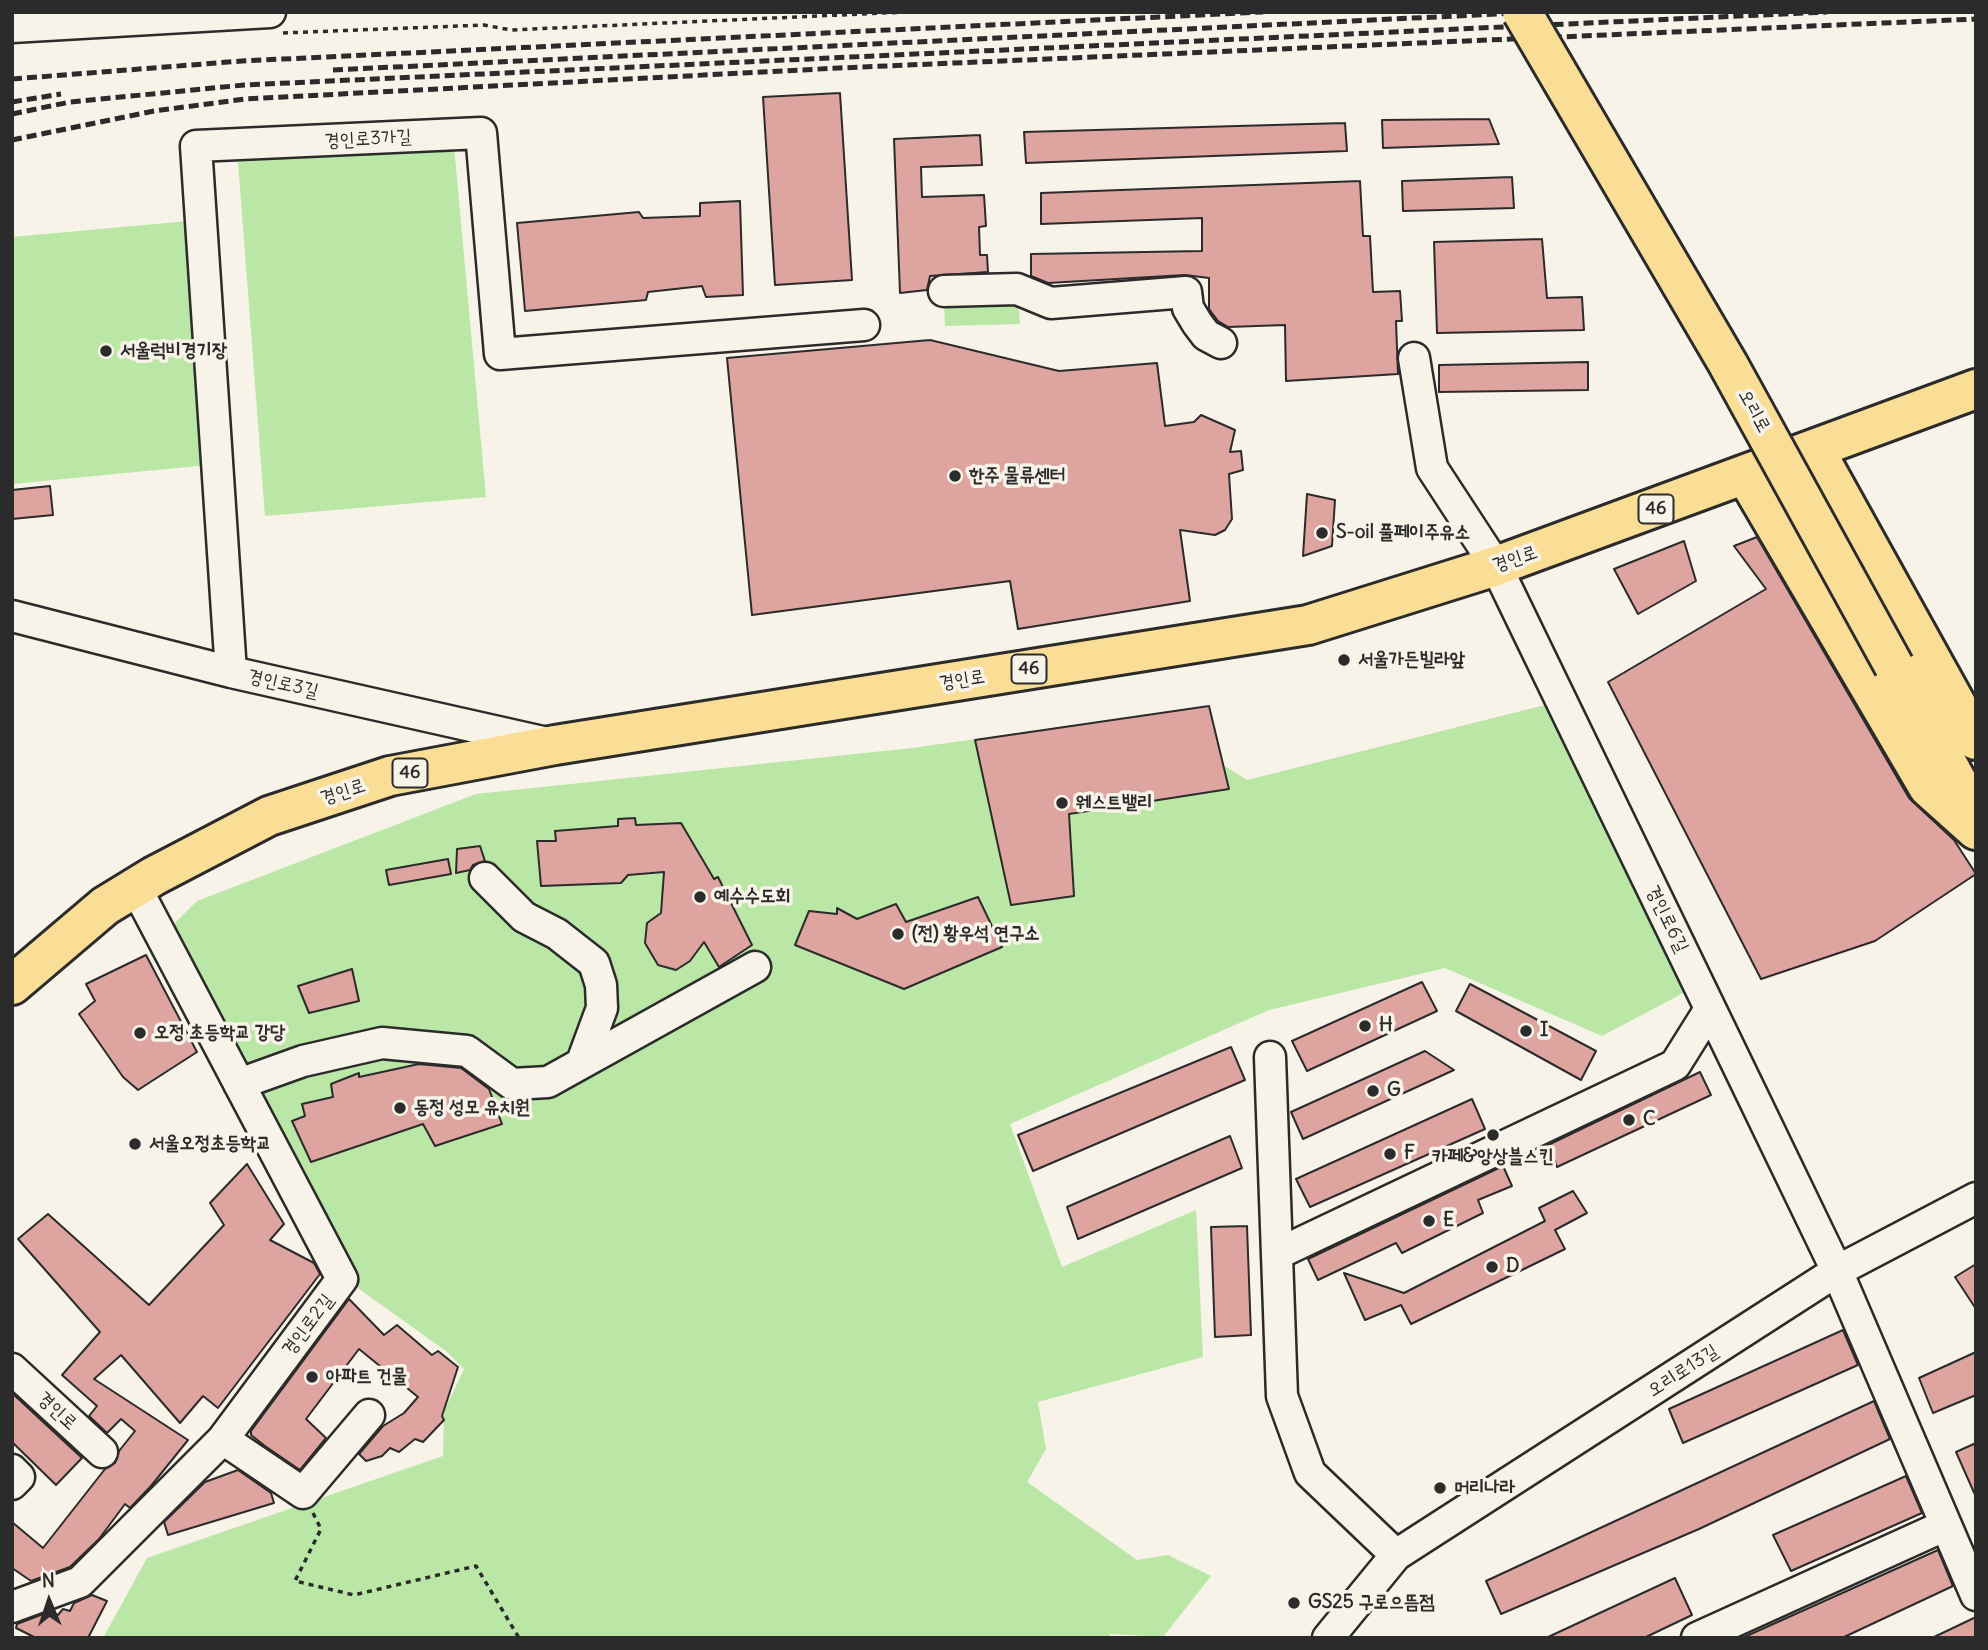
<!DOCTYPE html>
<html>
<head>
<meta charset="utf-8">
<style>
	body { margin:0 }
	#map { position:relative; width:1988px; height:1650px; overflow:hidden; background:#f7f3e8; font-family:Delius,sans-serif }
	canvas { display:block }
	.frame { position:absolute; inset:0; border:14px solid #2b2b2b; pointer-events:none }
	.north { position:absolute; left:14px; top:1566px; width:70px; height:70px; -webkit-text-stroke:5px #f7f3e8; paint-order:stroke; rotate:358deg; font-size:19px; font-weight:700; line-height:28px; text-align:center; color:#2b2b2b }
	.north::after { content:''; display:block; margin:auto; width:24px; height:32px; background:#2b2b2b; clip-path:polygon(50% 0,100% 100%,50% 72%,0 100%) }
</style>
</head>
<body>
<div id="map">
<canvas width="1988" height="1650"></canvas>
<div class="frame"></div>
<div class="north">N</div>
</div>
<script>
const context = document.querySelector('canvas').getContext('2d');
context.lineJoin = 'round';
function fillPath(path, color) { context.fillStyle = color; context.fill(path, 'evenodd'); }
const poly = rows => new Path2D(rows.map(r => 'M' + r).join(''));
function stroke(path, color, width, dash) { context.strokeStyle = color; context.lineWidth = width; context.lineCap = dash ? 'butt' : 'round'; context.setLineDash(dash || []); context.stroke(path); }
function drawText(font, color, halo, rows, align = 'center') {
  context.font = font + ' Delius,"Poor Story",sans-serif'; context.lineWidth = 7; context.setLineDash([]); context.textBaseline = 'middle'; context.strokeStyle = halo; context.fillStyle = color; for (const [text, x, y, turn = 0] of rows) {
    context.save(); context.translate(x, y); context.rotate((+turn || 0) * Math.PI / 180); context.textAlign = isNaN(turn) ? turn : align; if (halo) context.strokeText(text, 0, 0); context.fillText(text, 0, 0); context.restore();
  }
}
const green = poly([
	[454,146,486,497,265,516,238,162],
	[188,221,208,465,12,484,12,237],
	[1018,293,1020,324,945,326,944,296],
	[1545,705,1691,989,1602,1036,1445,968,1269,1010,1010,1124,1062,1267,1196,1210,1203,1357,1038,1402,1046,1449,1027,1482,1137,1560,1168,1555,1211,1576,1163,1637,1110,1634,1109,1638,103,1638,147,1558,443,1456,444,1411,464,1369,446,1351,359,1289,168,930,197,901,476,794,912,748,1209,706,1223,765,1247,780]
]);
const building = poly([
	[840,93,852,280,775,285,763,97,840,93],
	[1489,119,1499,144,1383,148,1382,120,1489,119],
	[1345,123,1347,151,1026,163,1024,132,1345,123],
	[980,135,982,165,921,167,922,197,984,195,986,226,979,227,980,255,987,255,988,272,930,276,927,290,900,293,894,139,980,135],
	[1512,177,1514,208,1403,211,1402,181,1512,177],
	[1360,181,1363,236,1370,236,1373,292,1400,291,1402,321,1396,321,1398,374,1286,381,1285,325,1228,327,1218,321,1209,309,1209,278,1185,275,1048,283,1031,276,1031,254,1202,251,1202,218,1041,224,1041,193,1360,181],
	[740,201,743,295,706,297,702,286,648,292,646,300,525,311,517,223,639,212,643,218,700,216,700,203,740,201],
	[1542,239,1547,298,1582,297,1584,330,1437,333,1434,242,1542,239],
	[930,340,1059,371,1157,363,1165,426,1194,422,1201,415,1235,430,1230,452,1241,451,1243,470,1229,474,1232,519,1225,530,1215,535,1180,530,1190,601,1018,629,1010,581,752,615,727,358,930,340],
	[1588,362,1588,390,1439,392,1439,365,1588,362],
	[50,486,53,515,12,519,12,490,50,486],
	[1307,494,1335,500,1332,546,1303,556,1307,494],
	[1757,537,1909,798,1954,840,1976,874,1875,941,1761,979,1608,682,1766,589,1734,546,1757,537],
	[1684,541,1696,581,1638,614,1614,569,1684,541],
	[1209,706,1229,789,1069,814,1074,896,1011,905,975,740,1209,706],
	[635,818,636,825,681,823,714,879,718,877,752,945,719,967,704,942,690,961,676,970,658,965,645,943,647,923,661,913,664,872,628,875,621,883,541,886,537,841,556,841,555,831,618,826,618,819,635,818],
	[480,846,485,861,473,865,470,870,456,873,457,849,480,846],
	[448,859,451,874,389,885,386,870,448,859],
	[978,897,1002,947,904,989,795,945,809,911,837,914,837,908,857,919,896,904,906,922,978,897],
	[146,955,197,1052,138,1090,123,1077,79,1014,95,1001,86,984,146,955],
	[352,969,359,1001,309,1013,298,986,352,969],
	[1422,982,1437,1011,1307,1071,1292,1041,1422,982],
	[1470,984,1596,1051,1581,1080,1456,1011,1470,984],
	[1231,1047,1245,1080,1033,1171,1018,1135,1231,1047],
	[1425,1051,1454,1070,1303,1139,1291,1112,1425,1051],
	[419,1064,461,1068,489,1089,502,1124,435,1146,423,1124,311,1162,292,1121,305,1116,302,1104,333,1097,331,1084,359,1073,359,1077,419,1064],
	[1700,1072,1711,1095,1557,1167,1548,1145,1700,1072],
	[1472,1099,1485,1129,1310,1207,1296,1179,1472,1099],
	[1230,1136,1242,1168,1078,1239,1067,1207,1230,1136],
	[247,1164,284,1224,270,1240,314,1263,320,1274,218,1408,203,1396,180,1423,121,1355,94,1379,188,1440,151,1486,130,1508,125,1504,99,1539,70,1567,31,1581,12,1568,12,1522,43,1548,105,1469,115,1463,119,1451,135,1431,121,1419,107,1433,89,1416,97,1406,62,1375,100,1332,18,1239,48,1214,149,1305,224,1225,210,1203,247,1164],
	[1503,1166,1512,1186,1478,1200,1483,1213,1402,1253,1396,1243,1318,1280,1308,1259,1503,1166],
	[1573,1191,1587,1213,1555,1230,1565,1249,1411,1324,1401,1305,1365,1320,1344,1273,1404,1293,1545,1221,1539,1208,1573,1191],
	[1247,1226,1251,1335,1215,1337,1211,1227,1247,1226],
	[1976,1264,1976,1309,1955,1277,1976,1264],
	[349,1299,384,1335,397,1325,432,1355,438,1351,458,1367,442,1416,444,1420,423,1442,415,1439,399,1452,390,1448,382,1456,366,1461,359,1454,383,1426,404,1413,418,1397,359,1349,306,1419,326,1438,300,1470,265,1446,251,1435,251,1431,349,1299],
	[1843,1330,1858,1365,1683,1443,1669,1409,1843,1330],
	[1976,1352,1976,1395,1933,1413,1919,1378,1976,1352],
	[12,1393,82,1458,56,1485,12,1442,12,1393],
	[1874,1401,1890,1439,1699,1529,1501,1614,1486,1581,1874,1401],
	[1976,1443,1976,1497,1956,1452,1976,1443],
	[238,1470,271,1493,274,1503,168,1535,164,1522,205,1482,238,1470],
	[1906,1476,1922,1513,1791,1571,1773,1535,1906,1476],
	[1938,1550,1953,1586,1842,1638,1742,1638,1938,1550],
	[1675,1578,1692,1615,1644,1638,1546,1638,1675,1578],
	[92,1595,107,1601,88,1638,36,1638,16,1628,17,1624,51,1611,58,1615,63,1609,70,1611,74,1603,92,1595],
	[1976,1617,1976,1638,1932,1638,1976,1617]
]);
const path = poly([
	[283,33,484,25,511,30,906,12],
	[313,1513,321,1529,295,1581,354,1595,476,1566,519,1638]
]);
const minor = poly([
	[12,27,270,12],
	[944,291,1017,289,1051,303,1186,292,1188,308,1197,323,1206,335,1221,343],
	[1414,358,1432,468,1496,566,1755,1101,1837,1271,1976,1595],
	[12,616,231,672,547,743],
	[231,672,196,146,481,133,500,354,864,325],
	[485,878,524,917,557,934,594,963,601,985,602,1008,582,1062],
	[1270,1057,1282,1396,1310,1473,1396,1555],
	[239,1084,303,1061,382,1043,467,1051,512,1084,548,1082,755,967],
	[1277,1254,1675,1065,1710,1009],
	[12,1369,102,1452],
	[223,1439,303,1493,369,1415],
	[12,1470,19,1477,12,1484],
	[12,1607,80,1582,223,1439,342,1279,136,888],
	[1328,1638,1396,1555,1837,1271,1976,1198],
	[1697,1638,1946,1525]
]);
const major = poly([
	[1815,450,1976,740],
	[1746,476,1928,787,1976,830],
	[1894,666,1976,816],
	[12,985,105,906,154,876,269,816,390,776,555,745,1308,625,1496,566,1976,389]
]);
const rail = poly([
	[333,70,1539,12],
	[12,79,242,61,1263,12],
	[12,102,61,94],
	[12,114,70,102,244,85,1827,12],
	[12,140,154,111,245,99,839,68,1976,19]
]);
const majorBridge = poly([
	[1522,12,1728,364,1894,666]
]);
const markers = [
	[106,351,7,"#2b2b2b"],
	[955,476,7,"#2b2b2b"],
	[1322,533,7,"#2b2b2b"],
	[1344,660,7,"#2b2b2b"],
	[1062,803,7,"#2b2b2b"],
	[700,897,7,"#2b2b2b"],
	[898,934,7,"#2b2b2b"],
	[1365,1026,7,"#2b2b2b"],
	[1526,1031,7,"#2b2b2b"],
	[140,1033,7,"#2b2b2b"],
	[1373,1091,7,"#2b2b2b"],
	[400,1108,7,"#2b2b2b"],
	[1629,1120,7,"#2b2b2b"],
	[1493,1135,7,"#2b2b2b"],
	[135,1144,7,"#2b2b2b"],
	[1390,1154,7,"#2b2b2b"],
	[1429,1221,7,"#2b2b2b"],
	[1492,1267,7,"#2b2b2b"],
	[312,1377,7,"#2b2b2b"],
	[1440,1488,7,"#2b2b2b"],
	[1294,1603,7,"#2b2b2b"]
];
const shields = [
	[1656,509,35],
	[1029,669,35],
	[410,773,35]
];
const shieldNames = [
	["46",1656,509],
	["46",1029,669],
	["46",410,773]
];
const streetNames = [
	["경인로3가길",368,139,-3],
	["오리로",1754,411,61],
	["경인로",1515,559,-19],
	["경인로",962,680,-9],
	["경인로3길",283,684,13],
	["경인로",343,792,-18],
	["경인로6길",1667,919,64],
	["경인로2길",308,1325,-53],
	["오리로13길",1683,1371,-33],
	["경인로",57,1411,43]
];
const poiNames = [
	["서울럭비경기장",120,351],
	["한주 물류센터",969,476],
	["S-oil 풀페이주유소",1336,533],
	["서울가든빌라앞",1358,660],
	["웨스트밸리",1076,803],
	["예수수도회",714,897],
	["(전) 황우석 연구소",912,934],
	["H",1379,1026],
	["I",1540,1031],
	["오정 초등학교 강당",154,1033],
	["G",1387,1091],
	["동정 성모 유치원",414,1108],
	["C",1643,1120],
	["서울오정초등학교",149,1144],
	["F",1404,1154],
	["카페&앙상블스킨",1493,1157,"center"],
	["E",1443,1221],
	["D",1506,1267],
	["아파트 건물",326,1377],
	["머리나라",1454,1488],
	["GS25 구로으뜸점",1308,1603]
];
fillPath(green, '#bae7a5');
fillPath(building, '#dea49f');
stroke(building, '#2b2b2b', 2);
stroke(minor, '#2b2b2b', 35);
stroke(major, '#2b2b2b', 44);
stroke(path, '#2b2b2b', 3.5, [5, 5]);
stroke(minor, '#f7f3e8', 30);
stroke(major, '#fbde96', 38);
stroke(rail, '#2b2b2b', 5, [10, 5]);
stroke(majorBridge, '#2b2b2b', 44, []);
stroke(majorBridge, '#fbde96', 38);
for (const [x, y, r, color] of markers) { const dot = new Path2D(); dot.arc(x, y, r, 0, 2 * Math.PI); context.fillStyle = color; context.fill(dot); stroke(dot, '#f7f3e8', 2.5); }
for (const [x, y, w] of shields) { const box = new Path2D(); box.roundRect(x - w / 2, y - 14.5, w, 29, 5); context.fillStyle = '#f7f3e8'; context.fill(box); stroke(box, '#2b2b2b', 2); }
drawText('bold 18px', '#2b2b2b', null, shieldNames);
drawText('19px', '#2b2b2b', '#f7f3e8', streetNames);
drawText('bold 19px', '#2b2b2b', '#f7f3e8', poiNames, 'left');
</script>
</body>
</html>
